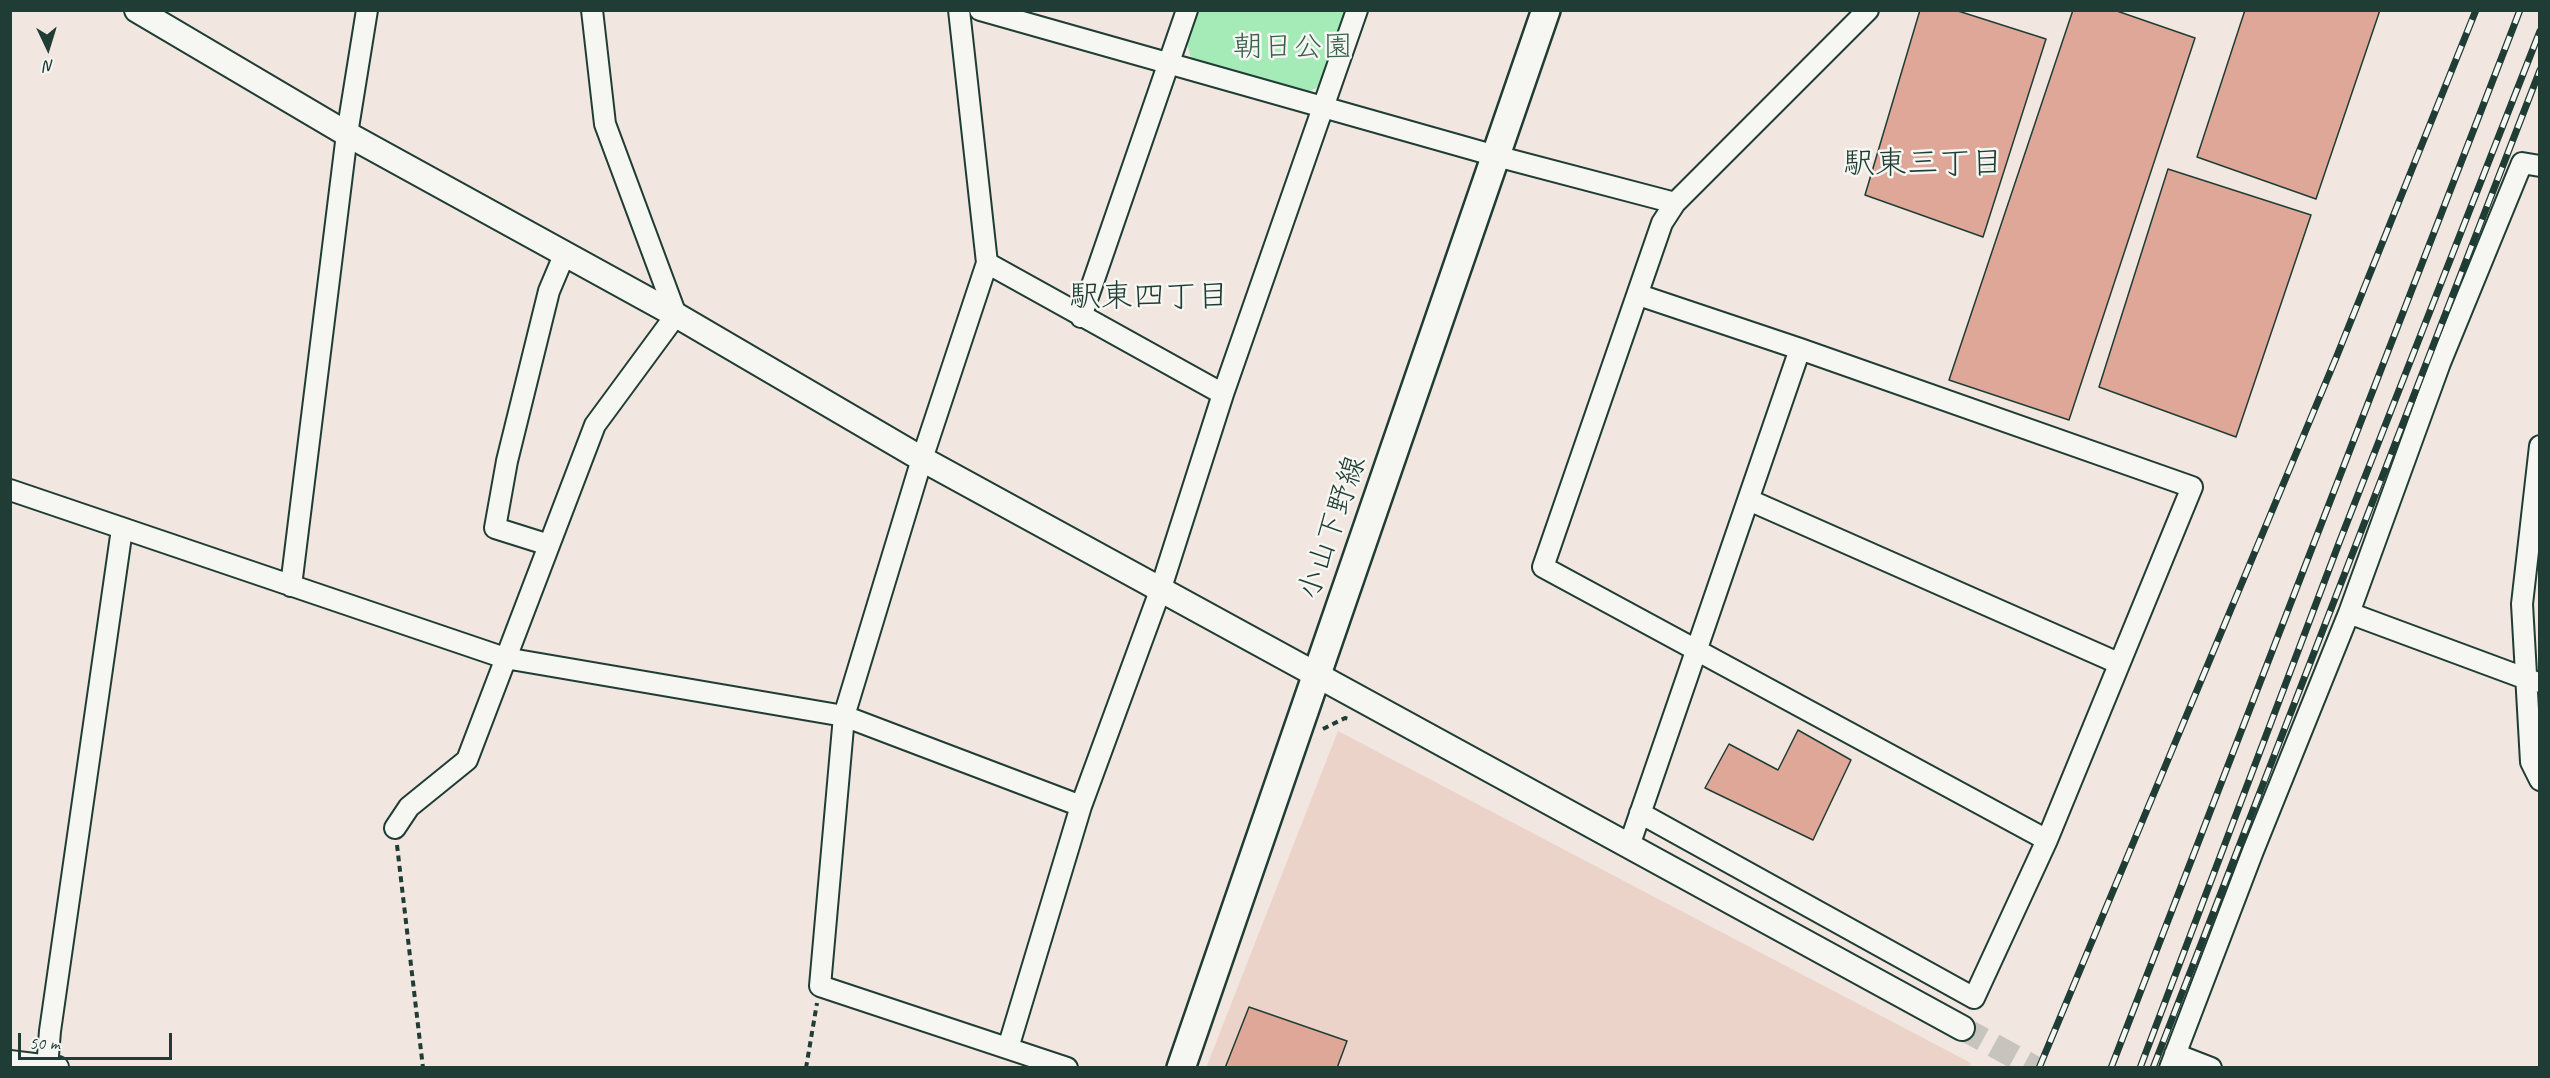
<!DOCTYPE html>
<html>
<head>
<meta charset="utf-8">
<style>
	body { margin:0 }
	#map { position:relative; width:2550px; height:1078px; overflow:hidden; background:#f1e6e0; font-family:Caveat,sans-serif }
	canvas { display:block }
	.frame { position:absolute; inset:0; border:12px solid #1f3d34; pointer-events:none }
	.north { position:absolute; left:18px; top:18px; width:60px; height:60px; -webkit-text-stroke:4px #f6f6f2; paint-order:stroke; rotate:176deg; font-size:16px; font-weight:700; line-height:24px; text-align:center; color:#1f3d34 }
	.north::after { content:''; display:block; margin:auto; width:21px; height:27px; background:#1f3d34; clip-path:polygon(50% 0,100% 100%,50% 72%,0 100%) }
	.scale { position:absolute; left:18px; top:1033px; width:154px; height:27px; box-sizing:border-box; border:3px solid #1f3d34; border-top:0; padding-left:8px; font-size:18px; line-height:21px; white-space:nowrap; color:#1f3d34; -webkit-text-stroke:4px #f6f6f2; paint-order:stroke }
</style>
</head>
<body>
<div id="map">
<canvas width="2550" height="1078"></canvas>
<div class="frame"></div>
<div class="north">N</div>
<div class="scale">50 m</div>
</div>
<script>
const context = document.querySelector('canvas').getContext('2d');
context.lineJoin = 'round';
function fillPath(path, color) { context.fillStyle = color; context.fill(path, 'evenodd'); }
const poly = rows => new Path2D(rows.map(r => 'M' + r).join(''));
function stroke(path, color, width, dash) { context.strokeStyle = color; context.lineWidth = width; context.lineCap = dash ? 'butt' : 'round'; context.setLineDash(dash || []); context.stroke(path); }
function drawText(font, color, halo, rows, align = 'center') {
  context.font = font + ' Caveat,"Klee One",sans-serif'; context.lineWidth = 5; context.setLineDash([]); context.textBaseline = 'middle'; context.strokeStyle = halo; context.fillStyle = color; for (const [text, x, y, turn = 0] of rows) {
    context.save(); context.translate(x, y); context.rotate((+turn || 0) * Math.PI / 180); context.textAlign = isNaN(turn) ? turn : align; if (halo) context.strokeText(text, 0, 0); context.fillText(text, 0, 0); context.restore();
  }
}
const built = poly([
	[1338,731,1971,1063,1969,1068,1206,1068]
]);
const green = poly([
	[1198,11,1348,11,1321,86,1307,92,1191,58,1187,44]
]);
const building = poly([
	[1920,10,1955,10,2046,39,1983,237,1865,195,1920,10],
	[2073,10,2114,10,2195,38,2069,420,1949,380,2073,10],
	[2245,10,2380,10,2316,199,2197,157,2245,10],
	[2168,169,2311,215,2236,437,2099,387,2168,169],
	[1798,730,1851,760,1813,840,1705,788,1729,744,1778,770,1798,730],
	[1249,1007,1347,1041,1337,1068,1225,1068,1249,1007]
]);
const tertiaryTunnel = poly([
	[1962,1028,2035,1068]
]);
const path = poly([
	[1323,729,1345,718,1349,719],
	[397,845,423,1068],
	[806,1068,817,1003]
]);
const minor = poly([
	[959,10,987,263,922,459,844,716,820,986,1067,1068],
	[980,10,1496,156,1675,203],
	[1868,10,1675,203,1662,223,1543,567,2047,840],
	[987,263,1223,394],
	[1639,295,1800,349,2192,487,2047,840,1974,998,1640,813],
	[1081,317,1187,10],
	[2540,446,2522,604,2531,762,2540,780],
	[10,490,505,658,844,716,1081,806],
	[1749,500,2118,663],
	[549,545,495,528,507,461,549,291,565,253],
	[291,586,347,134,367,10],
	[2349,613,2535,682],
	[395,828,409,807,467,760,595,425,676,315,605,124,592,10],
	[1629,846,1800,349],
	[1008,1048,1081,806,1160,591,1223,394,1357,10],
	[2175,1054,2211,1068],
	[10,1061,58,1067],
	[47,1068,50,1031,122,529],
	[2170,1068,2253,851,2349,613,2440,363,2522,163,2540,166]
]);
const tertiary = poly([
	[137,10,347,134,676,315,922,459,1962,1028]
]);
const secondary = poly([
	[1181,1068,1546,10]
]);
const rail = poly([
	[2039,1068,2336,358,2476,10],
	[2111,1068,2520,10],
	[2140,1068,2339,543,2540,31],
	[2153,1068,2540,70]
]);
const parkNames = [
	["朝日公園",1293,48]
];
const streetNames = [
	["小山下野線",1333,528,-71]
];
const neighbourhoodNames = [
	["駅東三丁目",1923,165],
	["駅東四丁目",1149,298]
];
fillPath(built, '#ecd3ca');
fillPath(green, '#a4ebb8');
fillPath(building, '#dfa798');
stroke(building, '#1f3d34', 1.5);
stroke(tertiaryTunnel, '#c7c4be', 24, [24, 12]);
stroke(minor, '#1f3d34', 24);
stroke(tertiary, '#1f3d34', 28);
stroke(secondary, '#1f3d34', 32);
stroke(path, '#1f3d34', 4, [6, 4.5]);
stroke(minor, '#f6f6f2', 20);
stroke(tertiary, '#f6f6f2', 24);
stroke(secondary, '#f6f6f2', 27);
stroke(rail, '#1f3d34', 7);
stroke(rail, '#f6f6f2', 4.5, [14]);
drawText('30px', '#3a604e', '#f6f6f2', parkNames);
drawText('30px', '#1f3d34', '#f6f6f2', streetNames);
drawText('32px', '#1f3d34', '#f6f6f2', neighbourhoodNames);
</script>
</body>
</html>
